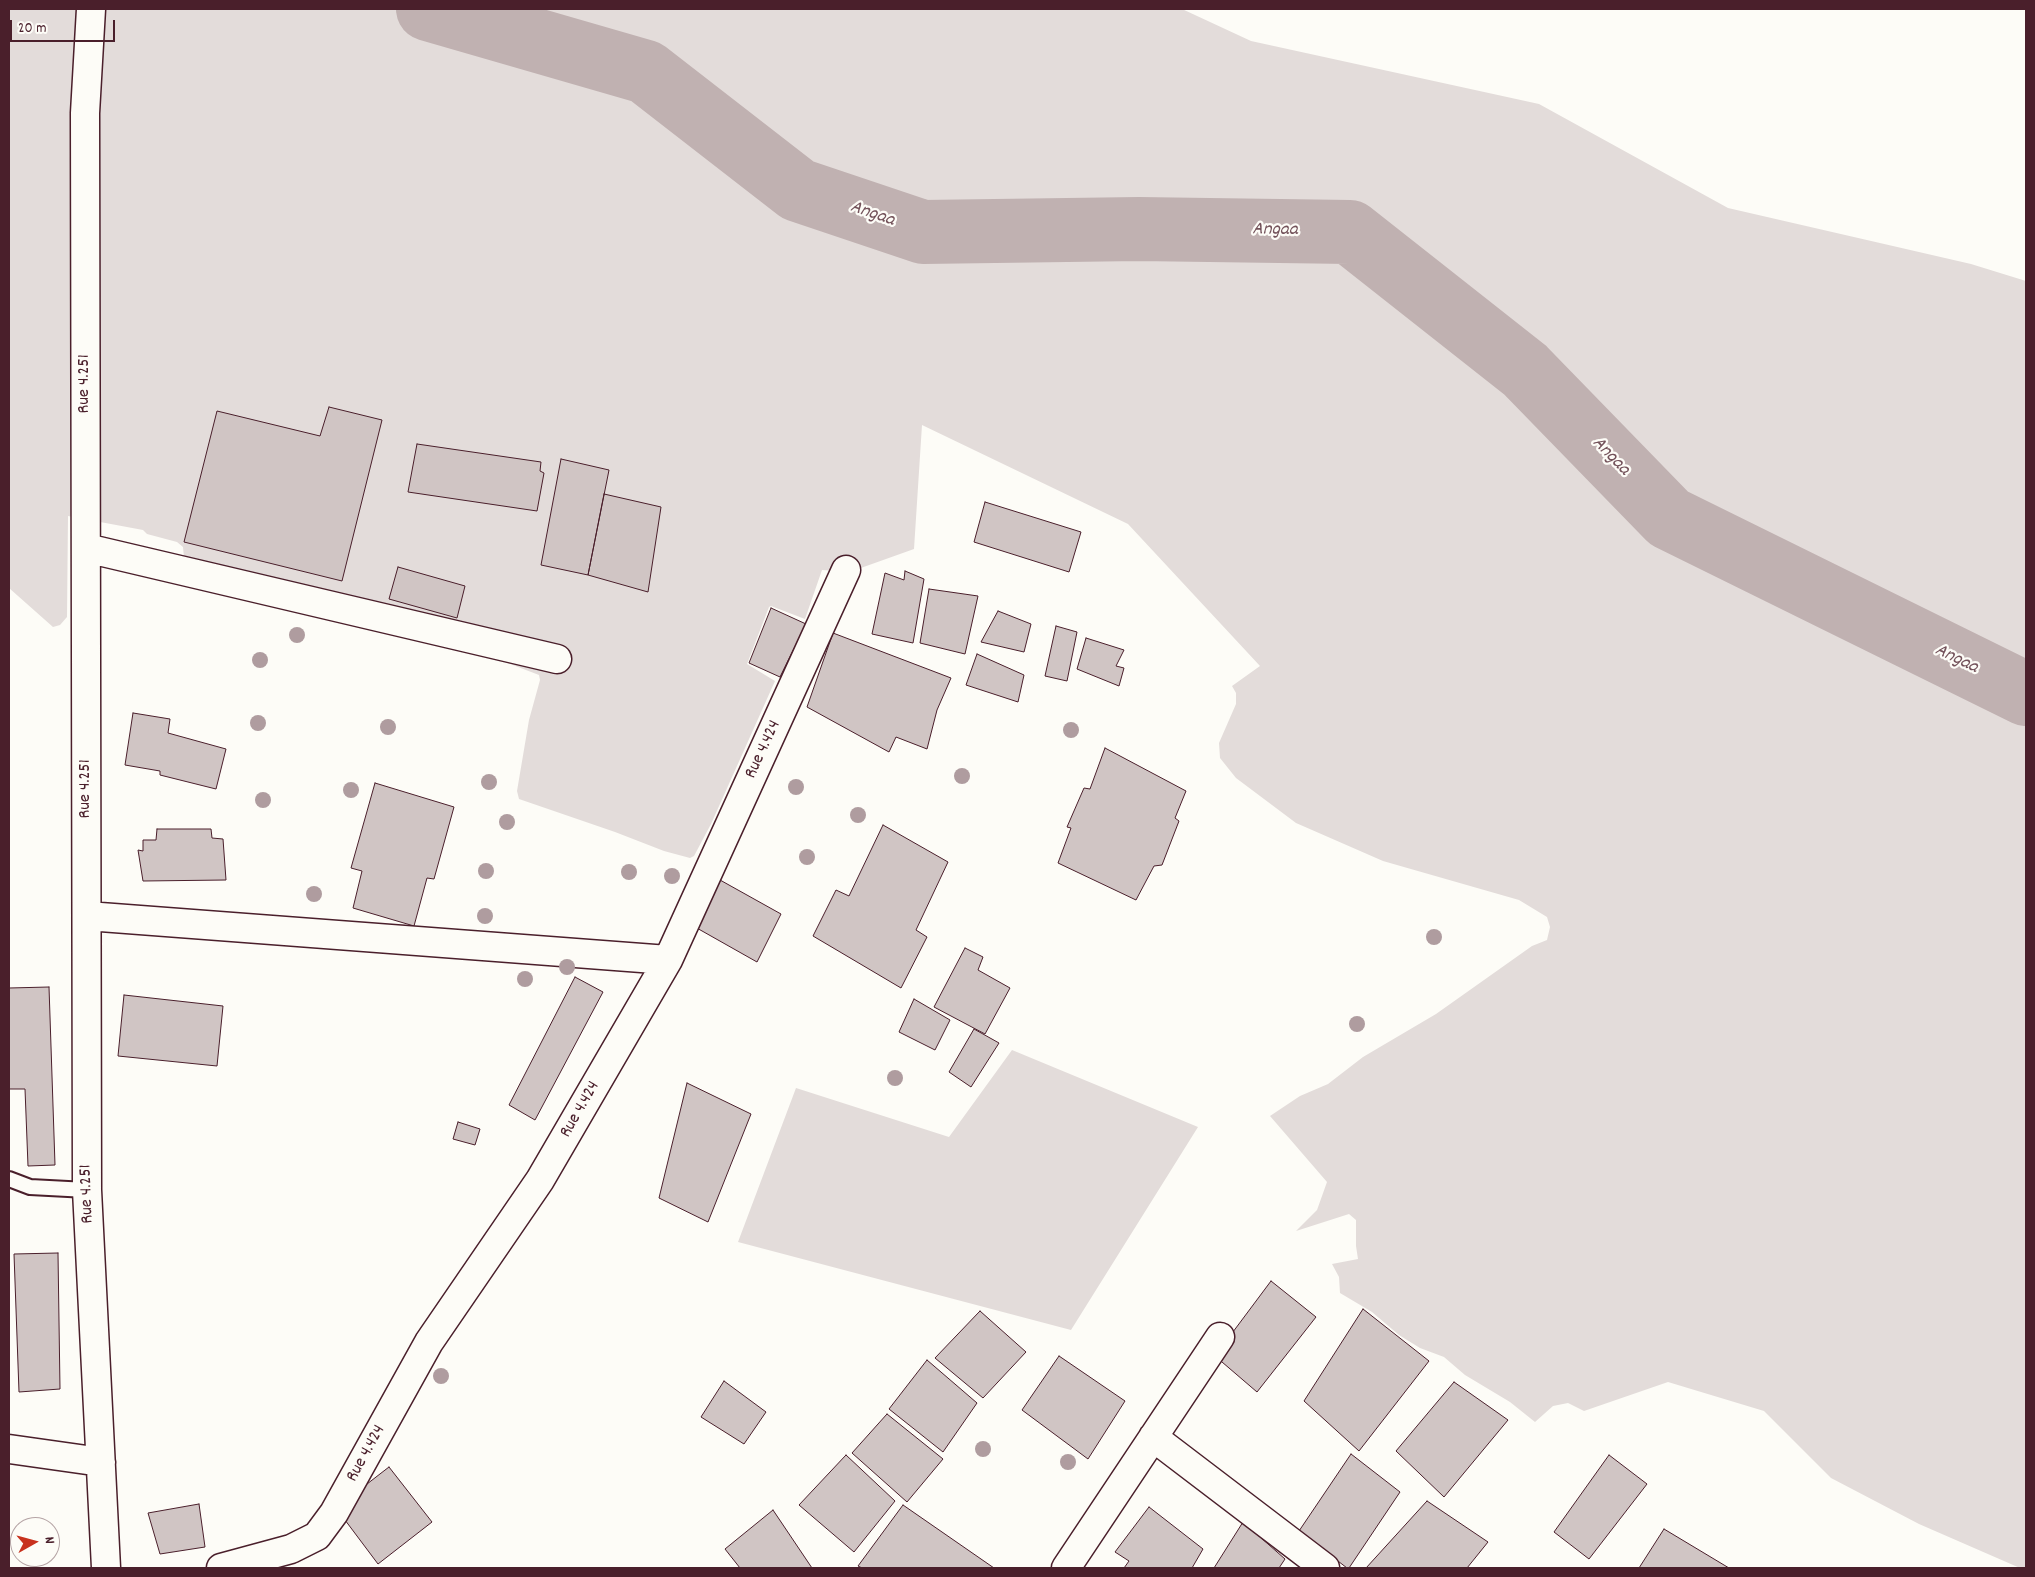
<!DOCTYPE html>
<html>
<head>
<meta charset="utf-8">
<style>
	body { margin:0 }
	#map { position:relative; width:2035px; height:1577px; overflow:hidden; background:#fdfcf7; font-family:Dekko,sans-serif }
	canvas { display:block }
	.frame { position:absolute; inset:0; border:10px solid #4a1f2b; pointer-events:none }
	.north { position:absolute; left:10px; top:1517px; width:50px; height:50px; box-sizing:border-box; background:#fdfcf7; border:1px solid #b5a4a5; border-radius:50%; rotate:83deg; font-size:14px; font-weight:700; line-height:20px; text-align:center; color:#4a1f2b }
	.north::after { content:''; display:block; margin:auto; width:18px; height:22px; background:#c8321e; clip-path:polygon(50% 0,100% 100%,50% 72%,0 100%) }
	.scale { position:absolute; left:10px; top:20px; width:105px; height:22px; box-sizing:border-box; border:2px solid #4a1f2b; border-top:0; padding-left:6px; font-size:15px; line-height:18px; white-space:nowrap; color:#4a1f2b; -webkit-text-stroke:4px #fdfcf7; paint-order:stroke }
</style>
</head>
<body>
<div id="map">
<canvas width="2035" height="1577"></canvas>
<div class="frame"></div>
<div class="north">N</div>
<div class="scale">20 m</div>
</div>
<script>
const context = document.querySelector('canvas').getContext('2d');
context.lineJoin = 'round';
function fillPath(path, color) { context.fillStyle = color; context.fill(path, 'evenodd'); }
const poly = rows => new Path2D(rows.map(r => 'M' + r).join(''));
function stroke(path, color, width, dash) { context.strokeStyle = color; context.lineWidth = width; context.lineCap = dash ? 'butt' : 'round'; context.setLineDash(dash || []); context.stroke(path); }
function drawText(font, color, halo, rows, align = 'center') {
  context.font = font + ' Dekko,sans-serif'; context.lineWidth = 4.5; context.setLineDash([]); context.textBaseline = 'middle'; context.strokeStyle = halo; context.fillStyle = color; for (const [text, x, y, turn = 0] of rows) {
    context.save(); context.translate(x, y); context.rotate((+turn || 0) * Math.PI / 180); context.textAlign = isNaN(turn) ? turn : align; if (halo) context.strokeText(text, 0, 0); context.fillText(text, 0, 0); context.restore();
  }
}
const green = poly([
	[9,9,1182,9,1251,41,1539,104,1728,208,1971,264,2026,281,2026,1568,2020,1568,1919,1524,1831,1478,1764,1411,1668,1382,1584,1411,1568,1403,1553,1406,1535,1422,1510,1402,1465,1375,1444,1357,1420,1348,1399,1335,1372,1312,1340,1293,1339,1277,1332,1264,1358,1259,1356,1246,1356,1220,1349,1214,1296,1231,1317,1210,1327,1182,1270,1116,1300,1096,1328,1084,1363,1057,1436,1014,1532,946,1547,940,1550,927,1547,917,1519,900,1383,861,1296,823,1236,778,1220,758,1219,743,1236,704,1236,693,1232,686,1260,666,1128,524,922,425,914,549,858,569,837,571,822,570,805,619,771,606,769,607,747,664,775,681,711,824,694,856,690,858,664,851,615,832,519,799,517,791,529,720,540,680,539,675,505,662,380,629,184,558,183,547,177,542,147,534,143,530,68,516,67,617,60,625,53,627,9,588],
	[1012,1050,1198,1127,1071,1330,738,1242,796,1088,949,1137]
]);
const river = poly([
	[428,9,646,72,798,190,923,232,1139,229,1350,232,1525,370,1669,518,2026,694]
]);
const building = poly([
	[329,407,382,420,342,581,184,542,217,411,320,436,329,407],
	[417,444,541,462,540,471,544,473,537,511,408,492,417,444],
	[561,459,609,470,588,575,541,565,561,459],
	[604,494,661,507,648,592,588,575,604,494],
	[985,502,1081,532,1069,572,974,542,985,502],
	[398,567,465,586,457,618,389,599,398,567],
	[905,571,924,579,913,643,872,634,885,573,904,580,905,571],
	[929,589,978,596,965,654,920,643,929,589],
	[771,608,806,624,780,677,749,663,771,608],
	[998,611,1031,624,1024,652,981,642,998,611],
	[1056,626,1077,632,1067,681,1045,676,1056,626],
	[833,633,951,678,937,710,927,749,896,737,889,752,807,707,833,633],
	[1086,638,1124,650,1116,666,1124,668,1119,686,1077,669,1086,638],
	[977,654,1024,675,1018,702,966,685,977,654],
	[133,713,170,719,168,733,226,749,216,789,160,775,160,771,125,765,133,713],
	[1105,748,1186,791,1175,818,1179,821,1162,865,1154,866,1136,900,1058,863,1071,828,1067,827,1084,788,1090,789,1105,748],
	[375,783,454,807,434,879,427,878,414,926,353,908,362,871,351,868,375,783],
	[883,825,948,862,916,930,927,937,901,988,813,936,836,890,849,896,883,825],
	[157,829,211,829,212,838,223,839,226,880,143,881,138,850,143,851,143,840,156,840,157,829],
	[720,880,781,914,757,962,695,927,720,880],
	[965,948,983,957,978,970,1010,988,985,1034,934,1007,965,948],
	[575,977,603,992,535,1120,509,1105,575,977],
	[49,987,55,1165,28,1166,25,1089,9,1089,9,988,49,987],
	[124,995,223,1006,217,1066,118,1056,124,995],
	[914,999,950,1020,935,1050,899,1032,914,999],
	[974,1029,999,1043,971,1087,949,1072,974,1029],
	[687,1083,751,1114,708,1222,659,1198,687,1083],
	[458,1122,480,1129,475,1145,453,1139,458,1122],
	[58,1253,60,1389,19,1392,14,1254,58,1253],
	[1271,1281,1316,1317,1257,1392,1215,1356,1271,1281],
	[1363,1309,1429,1361,1359,1451,1304,1401,1363,1309],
	[980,1311,1026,1352,983,1398,935,1358,980,1311],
	[1059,1356,1125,1401,1088,1459,1022,1410,1059,1356],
	[927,1360,977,1403,943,1452,889,1409,927,1360],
	[724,1381,766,1412,744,1444,701,1417,724,1381],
	[1454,1382,1508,1420,1444,1497,1396,1451,1454,1382],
	[887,1414,943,1459,907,1502,852,1453,887,1414],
	[1351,1454,1400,1492,1349,1568,1347,1568,1299,1531,1351,1454],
	[846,1455,895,1501,854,1552,799,1505,846,1455],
	[1609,1455,1647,1484,1589,1559,1554,1532,1609,1455],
	[389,1467,432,1522,378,1564,336,1508,389,1467],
	[1427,1501,1488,1542,1467,1568,1366,1568,1427,1501],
	[199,1504,205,1547,160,1554,148,1513,199,1504],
	[903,1505,994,1568,862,1568,858,1566,903,1505],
	[1149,1507,1203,1549,1192,1568,1124,1568,1129,1561,1115,1552,1149,1507],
	[773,1510,812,1568,740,1568,725,1549,773,1510],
	[1243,1522,1285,1559,1279,1568,1214,1568,1243,1522],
	[1664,1529,1729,1568,1639,1568,1664,1529]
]);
const service = poly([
	[9,1179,30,1187,87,1190]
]);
const minor = poly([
	[91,9,85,113,87,1190,106,1568],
	[86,548,557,659],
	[87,916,668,960],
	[1153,1437,1325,1568],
	[9,1449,101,1462],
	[221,1568,291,1549,317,1536,334,1513,429,1342,540,1180,668,960,846,570],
	[1066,1568,1220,1337]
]);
const trees = [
	[297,635],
	[260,660],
	[258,723],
	[388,727],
	[1071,730],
	[962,776],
	[489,782],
	[796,787],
	[351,790],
	[263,800],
	[858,815],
	[507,822],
	[807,857],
	[486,871],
	[629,872],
	[672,876],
	[314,894],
	[485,916],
	[1434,937],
	[567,967],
	[525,979],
	[1357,1024],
	[895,1078],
	[441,1376],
	[983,1449],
	[1068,1462]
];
const streetNames = [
	["Rue 4.251",86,384,-90],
	["Rue 4.424",764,750,-65],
	["Rue 4.251",87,789,-90],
	["Rue 4.424",581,1110,-60],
	["Rue 4.251",88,1194,-92],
	["Rue 4.424",367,1454,-61]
];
const waterNames = [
	["Angaa",872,215,19],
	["Angaa",1275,231,1],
	["Angaa",1610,457,46],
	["Angaa",1956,660,26]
];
fillPath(green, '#e3dcda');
stroke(river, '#c0b1b1', 64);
fillPath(building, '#d0c5c4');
stroke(building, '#4a1f2b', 1);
stroke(service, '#4a1f2b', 18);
stroke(minor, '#4a1f2b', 31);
stroke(service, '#fdfcf7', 14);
stroke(minor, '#fdfcf7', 28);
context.fillStyle = '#af9c9f';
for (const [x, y] of trees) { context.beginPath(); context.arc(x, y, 8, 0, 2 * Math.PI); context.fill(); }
drawText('18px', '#4a1f2b', '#fdfcf7', streetNames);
drawText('italic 19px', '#73525a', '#fdfcf7', waterNames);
</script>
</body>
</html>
